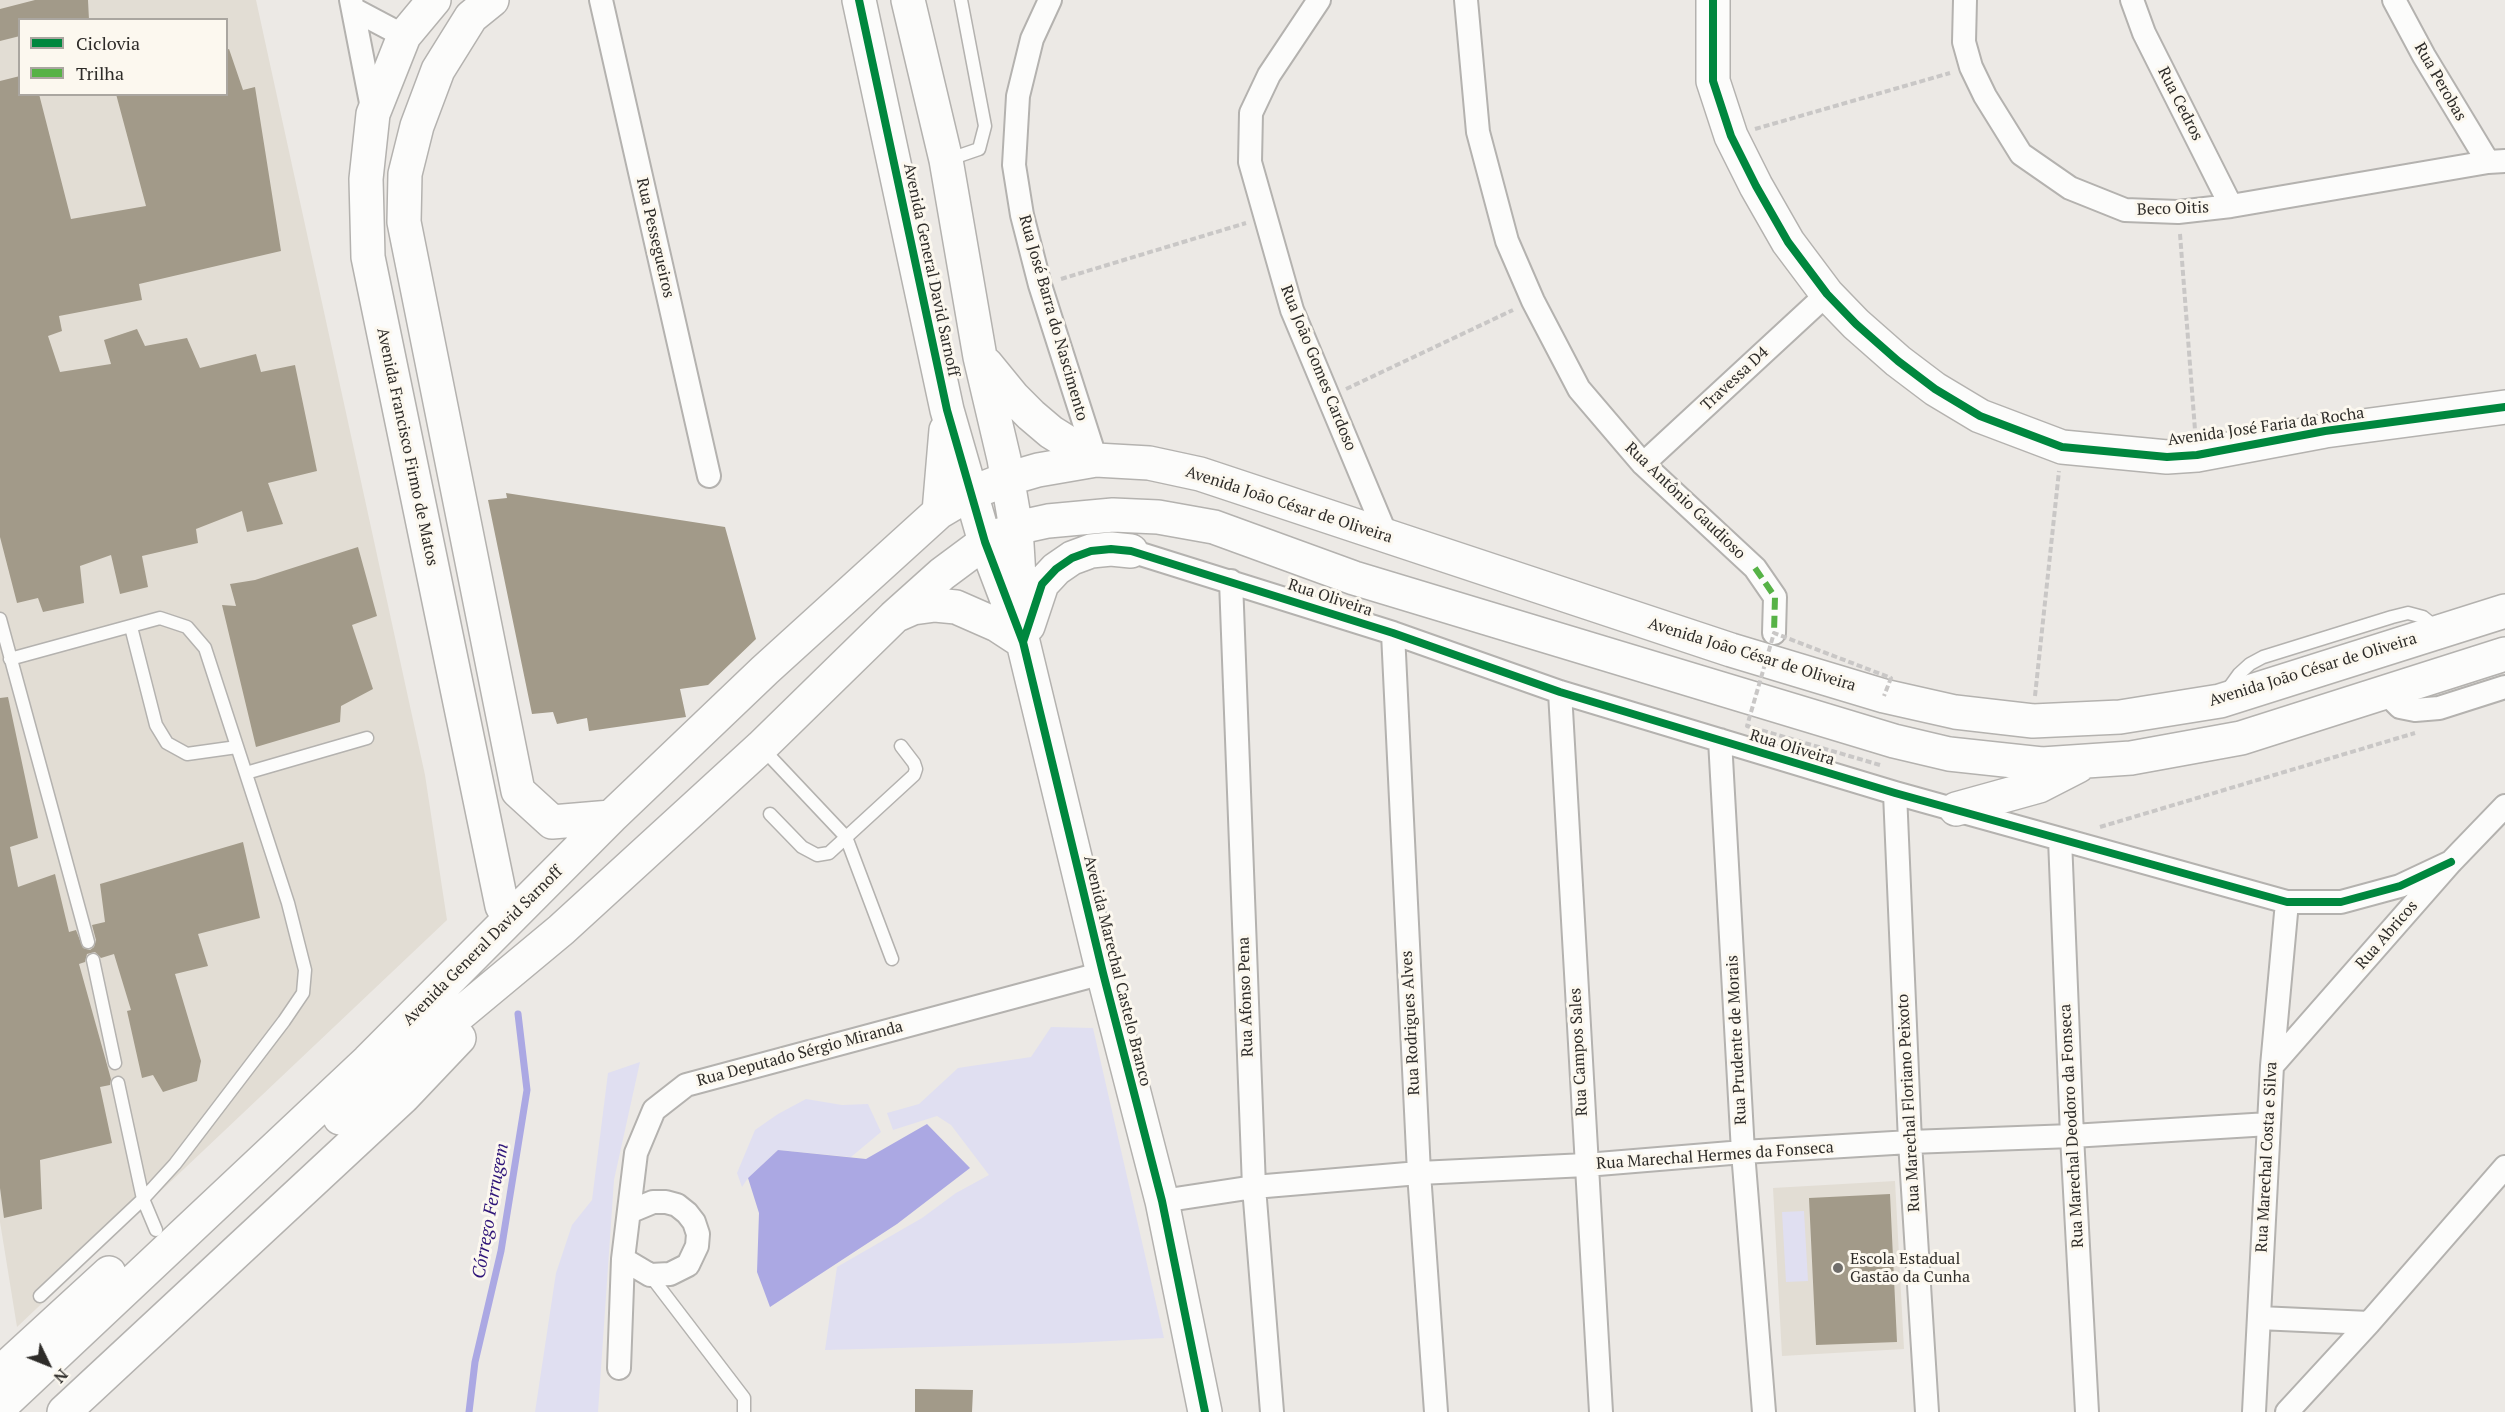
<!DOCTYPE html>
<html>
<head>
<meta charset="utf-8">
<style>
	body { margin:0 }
	#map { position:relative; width:2505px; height:1412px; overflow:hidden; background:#ece9e5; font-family:"PT Serif",serif }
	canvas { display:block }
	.legend { position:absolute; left:18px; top:18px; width:210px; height:78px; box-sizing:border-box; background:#fcf8ef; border:2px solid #aaa6a0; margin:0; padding:8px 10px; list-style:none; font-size:18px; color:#2e2c29 }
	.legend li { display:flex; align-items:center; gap:12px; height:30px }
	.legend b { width:30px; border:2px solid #aaa6a0 }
	.north { position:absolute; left:18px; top:1334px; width:60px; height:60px; -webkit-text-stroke:4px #fcf8ef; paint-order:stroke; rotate:133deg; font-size:16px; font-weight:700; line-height:24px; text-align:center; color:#2e2c29 }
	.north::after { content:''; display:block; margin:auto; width:21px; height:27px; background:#2e2c29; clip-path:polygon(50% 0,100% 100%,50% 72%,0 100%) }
</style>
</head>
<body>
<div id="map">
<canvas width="2505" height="1412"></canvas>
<ul class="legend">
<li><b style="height:8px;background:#00873e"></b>Ciclovia</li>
<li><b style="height:8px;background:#56b246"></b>Trilha</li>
</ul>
<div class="north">N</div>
</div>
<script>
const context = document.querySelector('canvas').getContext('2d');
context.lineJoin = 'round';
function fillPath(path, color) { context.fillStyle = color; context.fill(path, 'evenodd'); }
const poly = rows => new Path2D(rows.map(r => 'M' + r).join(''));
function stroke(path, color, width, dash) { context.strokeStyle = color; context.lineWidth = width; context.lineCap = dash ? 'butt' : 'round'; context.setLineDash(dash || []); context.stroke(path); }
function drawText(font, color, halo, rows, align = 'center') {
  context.font = font + ' "PT Serif",serif'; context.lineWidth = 6; context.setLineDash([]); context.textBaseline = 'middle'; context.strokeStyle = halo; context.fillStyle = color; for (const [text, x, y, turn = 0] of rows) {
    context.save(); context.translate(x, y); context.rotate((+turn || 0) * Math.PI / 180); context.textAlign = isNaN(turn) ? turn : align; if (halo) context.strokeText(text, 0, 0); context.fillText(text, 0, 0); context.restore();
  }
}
const built = poly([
	[0,0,256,0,425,775,447,920,17,1327,0,1222],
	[20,20,226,20,226,94,20,94],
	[1895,1181,1904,1349,1782,1356,1773,1188]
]);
const green = poly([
	[1051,1027,1093,1028,1164,1338,1074,1343,825,1350,837,1267,922,1218,956,1193,989,1175,951,1125,937,1116,893,1130,887,1113,919,1104,958,1068,1031,1057],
	[640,1062,614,1180,598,1412,535,1412,556,1273,572,1225,592,1200,608,1073],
	[806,1099,842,1105,868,1104,881,1132,851,1157,778,1150,748,1178,742,1187,737,1173,755,1130,778,1114],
	[1804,1211,1808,1281,1786,1282,1782,1212]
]);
const water = poly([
	[927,1124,970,1168,897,1224,770,1307,757,1272,759,1213,748,1178,778,1150,866,1159]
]);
const stream = poly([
	[469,1412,475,1362,501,1251,527,1090,518,1014]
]);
const building = poly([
	[35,0,88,0,89,20,20,20,20,36,0,41,0,9],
	[229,49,243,90,255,87,281,251,139,284,142,300,59,316,62,331,48,336,60,372,111,364,104,340,137,329,145,346,187,338,200,368,256,354,261,372,295,365,317,471,268,483,283,524,247,532,242,511,196,529,198,543,142,556,148,587,120,594,111,555,80,566,84,603,43,612,38,598,17,603,0,537,0,81,20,76,20,94,39,94,71,219,146,206,116,94,226,94,226,50],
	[506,493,725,527,756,639,708,685,680,689,686,717,589,731,587,718,557,724,553,712,532,714,488,500,507,498],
	[358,547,377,616,352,625,373,689,341,706,340,722,256,747,222,605,236,606,230,584,255,580],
	[8,697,38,838,10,847,18,887,55,874,69,932,76,930,83,948,90,950,94,947,96,940,92,925,105,922,100,884,243,842,260,918,198,934,208,966,175,974,201,1061,197,1081,163,1092,153,1075,142,1078,127,1011,131,1010,114,954,101,958,95,952,87,954,85,962,79,964,111,1079,110,1085,100,1087,112,1143,40,1160,42,1209,4,1218,0,1188,0,698],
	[1890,1194,1897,1342,1816,1345,1809,1198],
	[915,1389,973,1390,972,1412,915,1412]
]);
const path = poly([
	[1755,129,1950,73],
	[2180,234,2195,430],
	[1061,279,1246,223],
	[1346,389,1513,310],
	[2035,696,2059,471],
	[2100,827,2415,733]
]);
const lane = poly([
	[947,160,979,149,985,126,961,0],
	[0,619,88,942],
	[131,627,156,725,167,743,187,754,237,747],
	[10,659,160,618,187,627,205,648,288,903,305,970,303,993,284,1021,175,1164,143,1199,156,1230],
	[2226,692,2239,674,2250,664,2263,657,2392,617,2408,613,2423,617,2438,629],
	[762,748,846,837,892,959],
	[246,773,367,738],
	[770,814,802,847,817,855,829,853,914,775,916,769,914,763,901,746],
	[93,960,115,1063],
	[650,1275,744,1398,744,1412],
	[40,1296,143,1199,118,1083]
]);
const street = poly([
	[351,0,373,113],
	[601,0,709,476],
	[1050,0,1032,39,1018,96,1014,165,1022,215,1040,285,1096,460],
	[1319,0,1269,75,1251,113,1250,162,1292,310,1387,537],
	[1466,0,1478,132,1507,241,1533,301,1579,389,1643,464,1755,568,1775,597,1774,633],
	[1965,0,1964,42,1971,67,1985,96,2021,154,2070,188,2125,210,2178,212,2231,206,2488,162,2505,161],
	[2132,0,2144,33,2231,206],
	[2394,0,2424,56,2488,162],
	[353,9,404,36],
	[1643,464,1827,294],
	[1131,551,1393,633,1560,692,1895,793,2287,902,2341,902,2400,886,2451,862],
	[1231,581,1254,1187,1272,1412],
	[1393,633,1419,1173,1436,1412],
	[2384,691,2400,707,2415,710,2439,708,2505,687],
	[1560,692,1601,1412],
	[1720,740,1743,1152,1764,1412],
	[1895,793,1910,1142,1927,1412],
	[2060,839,2072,1136,2087,1412],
	[2272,1066,2451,862,2505,806],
	[1162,1201,1254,1187,1419,1173,1586,1165,1743,1152,1910,1142,2072,1136,2269,1124],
	[623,1259,650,1275,670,1274,688,1265,697,1246,698,1234,694,1222,687,1213,677,1205,666,1202,653,1202,629,1212],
	[2259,1318,2369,1323],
	[619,1368,623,1259,636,1153,654,1110,686,1085,1103,973],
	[2254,1412,2272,1066,2287,902],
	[2287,1412,2369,1323,2505,1167]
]);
const secondary = poly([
	[434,0,404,36,373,114,366,179,368,257,502,906],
	[492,0,471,17,438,70,417,126,405,174,404,222,518,791,552,822,611,817],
	[859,0,947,410,985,542,1023,642,1103,973,1162,1201,1205,1412],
	[908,0,946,160,980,357,1004,459,1016,528,1021,610],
	[1713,0,1713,81,1731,136,1756,186,1788,242,1827,294,1856,324,1898,361,1935,389,1980,416,2062,447,2167,457,2197,455,2325,431,2505,407],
	[986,364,1013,397,1031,415,1051,432,1096,460],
	[939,512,946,430],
	[897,615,913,608,935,605,956,607,997,625,1023,642],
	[1028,626,1042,584,1056,569,1072,558,1091,551,1111,549,1131,551],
	[1956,809,2039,786,2078,766],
	[340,1118,383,1078,561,930,761,747,894,617,942,574,985,542,1016,528,1048,521,1113,515,1158,517,1214,527,1354,578,1894,741,1949,754,2042,764,2131,758,2241,738,2505,654],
	[0,1373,109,1273],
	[0,1407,368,1061,611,817,765,670,939,512,971,493,1007,479,1038,470,1096,460,1149,463,1200,474,1731,650,1884,696,1955,712,2033,721,2120,717,2220,701,2505,611],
	[64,1412,403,1097,459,1038]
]);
const pathBridge = poly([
	[1880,765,1747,726,1774,633,1891,678,1884,696]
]);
const quiet = poly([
	[1755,568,1775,597,1774,633]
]);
const cycleway = poly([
	[859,0,947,410,985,542,1023,642,1103,973,1162,1201,1205,1412],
	[1713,0,1713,81,1731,136,1756,186,1788,242,1827,294,1856,324,1898,361,1935,389,1980,416,2062,447,2167,457,2197,455,2325,431,2505,407],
	[1023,642,1042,584,1056,569,1072,558,1091,551,1111,549,1131,551,1393,633,1560,692,1895,793,2287,902,2341,902,2400,886,2451,862]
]);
const markers = [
	[1838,1268,6,"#706e6b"]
];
const streetNames = [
	["Rua Perobas",2440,82,60],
	["Rua Cedros",2180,104,63],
	["Beco Oitis",2173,209,-2],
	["Rua Pessegueiros",655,238,77],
	["Avenida General David Sarnoff",931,270,78],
	["Rua José Barra do Nascimento",1053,318,74],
	["Rua João Gomes Cardoso",1318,368,68],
	["Travessa D4",1735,379,-43],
	["Avenida José Faria da Rocha",2266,427,-8],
	["Avenida Francisco Firmo de Matos",407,447,78],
	["Rua Antônio Gaudioso",1685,501,44],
	["Avenida João César de Oliveira",1289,505,18],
	["Rua Oliveira",1330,598,18],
	["Avenida João César de Oliveira",1752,655,17],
	["Avenida João César de Oliveira",2313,670,-17],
	["Rua Oliveira",1792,748,17],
	["Rua Abricos",2387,935,-49],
	["Avenida General David Sarnoff",483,946,-45],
	["Avenida Marechal Castelo Branco",1117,971,76],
	["Rua Afonso Pena",1246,997,-92],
	["Rua Rodrigues Alves",1411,1023,-93],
	["Rua Prudente de Morais",1737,1040,-93],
	["Rua Campos Sales",1579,1052,-93],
	["Rua Deputado Sérgio Miranda",800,1054,-15],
	["Rua Marechal Floriano Peixoto",1909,1103,-93],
	["Rua Marechal Deodoro da Fonseca",2072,1126,-93],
	["Rua Marechal Hermes da Fonseca",1715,1156,-4],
	["Rua Marechal Costa e Silva",2267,1157,-87]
];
const poiNames = [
	["Escola Estadual",1850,1259],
	["Gastão da Cunha",1850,1277]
];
const waterNames = [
	["Córrego Ferrugem",491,1211,-80]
];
fillPath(built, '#e2ddd4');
fillPath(green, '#e0dff1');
fillPath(water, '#aba8e3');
stroke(stream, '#aba8e3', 7);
fillPath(building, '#a29a89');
stroke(lane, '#b4b2af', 15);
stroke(street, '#b4b2af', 26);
stroke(secondary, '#b4b2af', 36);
stroke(path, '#c9c7c6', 4, [6, 3]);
stroke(lane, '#fcfcfb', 12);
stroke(street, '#fcfcfb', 22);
stroke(secondary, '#fcfcfb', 33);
stroke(pathBridge, '#c9c7c6', 4, [6, 3]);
stroke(quiet, '#56b246', 6, [12, 6]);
stroke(cycleway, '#00873e', 8);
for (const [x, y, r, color] of markers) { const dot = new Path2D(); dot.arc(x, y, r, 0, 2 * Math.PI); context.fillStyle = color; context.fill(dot); stroke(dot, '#fcf8ef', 2); }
drawText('16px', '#2e2c29', '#fcf8ef', streetNames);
drawText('16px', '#2e2c29', '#fcf8ef', poiNames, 'left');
drawText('italic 18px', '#2e1479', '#fcf8ef', waterNames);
</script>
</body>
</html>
